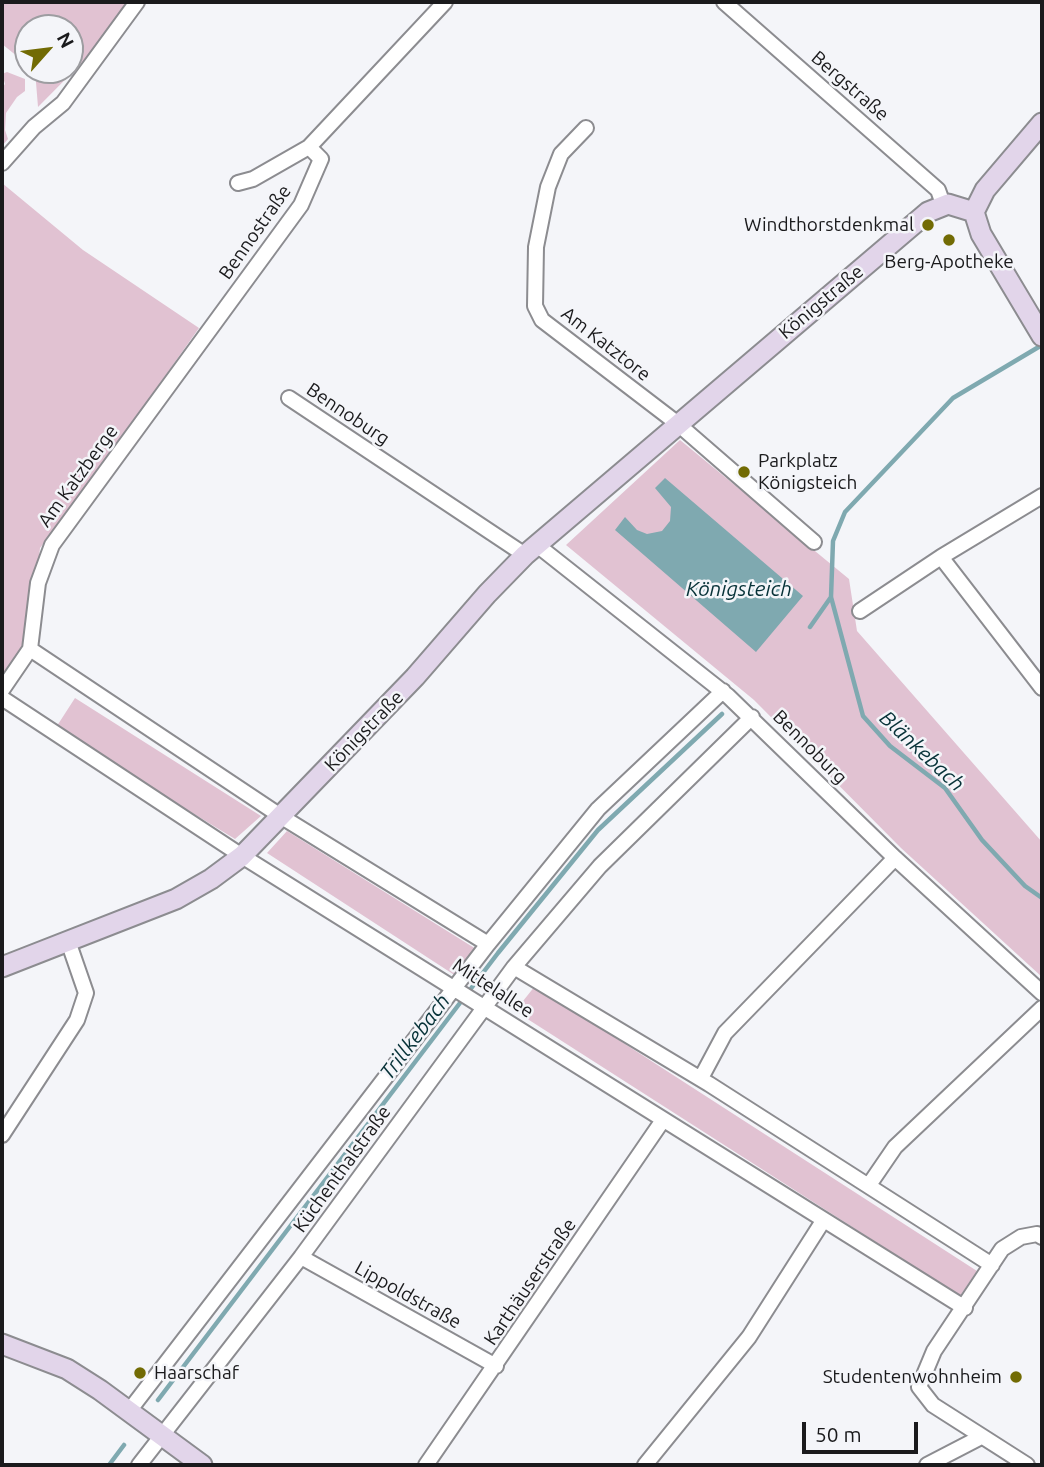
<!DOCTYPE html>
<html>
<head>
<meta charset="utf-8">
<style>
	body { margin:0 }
	#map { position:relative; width:1044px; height:1467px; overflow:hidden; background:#f4f5f9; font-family:Ubuntu,sans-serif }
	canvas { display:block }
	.frame { position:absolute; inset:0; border:4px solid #1a1a1c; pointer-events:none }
	.north { position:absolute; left:14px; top:14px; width:70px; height:70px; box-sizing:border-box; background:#f4f5f9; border:2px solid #9d9da1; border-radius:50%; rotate:62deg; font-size:19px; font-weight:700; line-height:28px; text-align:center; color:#1a1a1c }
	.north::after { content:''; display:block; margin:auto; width:24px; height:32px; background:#726b04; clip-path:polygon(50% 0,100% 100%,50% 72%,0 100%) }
	.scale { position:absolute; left:802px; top:1422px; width:116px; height:32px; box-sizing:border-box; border:4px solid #1a1a1c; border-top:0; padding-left:9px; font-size:21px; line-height:24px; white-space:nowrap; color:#1a1a1c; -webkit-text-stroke:5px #f4f5f9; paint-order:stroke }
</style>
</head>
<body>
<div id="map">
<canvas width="1044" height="1467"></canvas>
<div class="frame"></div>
<div class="north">N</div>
<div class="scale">50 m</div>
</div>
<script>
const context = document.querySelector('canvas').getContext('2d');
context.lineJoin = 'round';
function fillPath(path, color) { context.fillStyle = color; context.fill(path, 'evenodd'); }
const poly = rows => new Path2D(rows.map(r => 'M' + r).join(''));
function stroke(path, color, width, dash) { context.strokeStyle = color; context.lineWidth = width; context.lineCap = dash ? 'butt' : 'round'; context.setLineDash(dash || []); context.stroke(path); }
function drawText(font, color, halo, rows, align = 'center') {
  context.font = font + ' Ubuntu,sans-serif'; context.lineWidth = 5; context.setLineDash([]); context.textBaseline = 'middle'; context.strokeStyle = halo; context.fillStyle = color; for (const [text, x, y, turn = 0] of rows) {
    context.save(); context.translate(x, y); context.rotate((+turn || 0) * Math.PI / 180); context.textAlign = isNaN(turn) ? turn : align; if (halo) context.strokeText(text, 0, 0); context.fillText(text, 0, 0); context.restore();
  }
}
const green = poly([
	[2,2,142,2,38,107,35,70,70,70,70,28,28,28,28,65,2,44],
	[7,72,25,79,25,91,17,97,6,113,5,130,8,139,2,146,2,88,5,84,2,74],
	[2,183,83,250,199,328,91,481,40,548,29,649,2,688],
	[680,440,849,579,857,631,1042,842,1042,977,901,848,754,700,566,545],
	[75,698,261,816,235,839,55,729],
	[287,831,476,949,456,976,267,853],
	[535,986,977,1271,960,1296,515,1011]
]);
const water = poly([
	[665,478,803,596,756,652,615,530,625,517,637,530,647,534,662,531,670,521,671,507,655,488]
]);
const stream = poly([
	[1042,345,953,398,845,512,833,541,831,597,863,716,890,746,945,788,982,840,1025,886,1042,898],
	[810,627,831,597],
	[158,1400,498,953,598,830,722,714],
	[109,1465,124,1445]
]);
const street = poly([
	[724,2,938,190,943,204],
	[586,128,561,154,548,187,536,247,535,306,542,320,678,424,814,542],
	[2,163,34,127,63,103,137,2],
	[238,183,253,179,309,147,445,2],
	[289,398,525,555],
	[537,545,728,696,895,858,1042,993],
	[941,557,1042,688],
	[860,611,941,557,1042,496],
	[30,649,282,817,488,944],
	[2,690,30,649,38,583,52,545,301,205,321,159,309,147],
	[2,698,242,856,965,1308],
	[514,967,709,1084,992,1265],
	[701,1078,725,1033,895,858],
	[2,1135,77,1020,86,993,68,941],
	[869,1185,895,1147,1042,1008],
	[301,1257,496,1366],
	[129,1411,488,944,598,809,723,691],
	[139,1465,301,1257,514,967,600,866,752,717],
	[426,1465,663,1120],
	[645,1465,749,1337,823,1221],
	[927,1465,981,1437],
	[1027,1465,933,1405,919,1387,934,1351,1002,1249,1021,1237,1037,1234,1042,1237]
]);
const secondary = poly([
	[1042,123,985,190,974,212,981,234,1042,336],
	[2,967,176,899,211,879,242,856,415,677,487,594,525,555,928,212,948,204,974,212],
	[2,1344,67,1369,100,1390,202,1465]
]);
const markers = [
	[928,225,7,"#726b04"],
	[949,240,7,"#726b04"],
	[744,472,7,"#726b04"],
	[140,1373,7,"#726b04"],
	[1016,1377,7,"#726b04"]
];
const streetNames = [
	["Bergstraße",850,86,41],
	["Bennostraße",255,232,-55],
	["Königstraße",821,302,-40],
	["Am Katztore",606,344,38],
	["Bennoburg",348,414,34],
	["Am Katzberge",78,476,-54],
	["Königstraße",364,731,-46],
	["Bennoburg",810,747,45],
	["Mittelallee",493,988,33],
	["Küchenthalstraße",342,1169,-54],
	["Karthäuserstraße",530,1282,-56],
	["Lippoldstraße",408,1295,29]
];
const poiNames = [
	["Windthorstdenkmal",914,225],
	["Berg-Apotheke",949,262,"center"],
	["Parkplatz",758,461,"left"],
	["Königsteich",758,483,"left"],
	["Haarschaf",154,1373,"left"],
	["Studentenwohnheim",1002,1377]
];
const waterNames = [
	["Königsteich",739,589],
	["Blänkebach",922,751,43],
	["Trillkebach",415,1037,-53]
];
fillPath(green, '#e1c2d2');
fillPath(water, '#7fa9b0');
stroke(stream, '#7fa9b0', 4.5);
stroke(street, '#8c8c90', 18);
stroke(secondary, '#8c8c90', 23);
stroke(street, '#fff', 14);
stroke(secondary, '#e2d5ea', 19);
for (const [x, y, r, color] of markers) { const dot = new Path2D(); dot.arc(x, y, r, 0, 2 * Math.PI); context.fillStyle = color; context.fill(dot); stroke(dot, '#f4f5f9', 2.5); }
drawText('19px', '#1a1a1c', '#f4f5f9', streetNames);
drawText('19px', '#1a1a1c', '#f4f5f9', poiNames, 'right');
drawText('italic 21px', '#073238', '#f4f5f9', waterNames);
</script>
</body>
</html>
